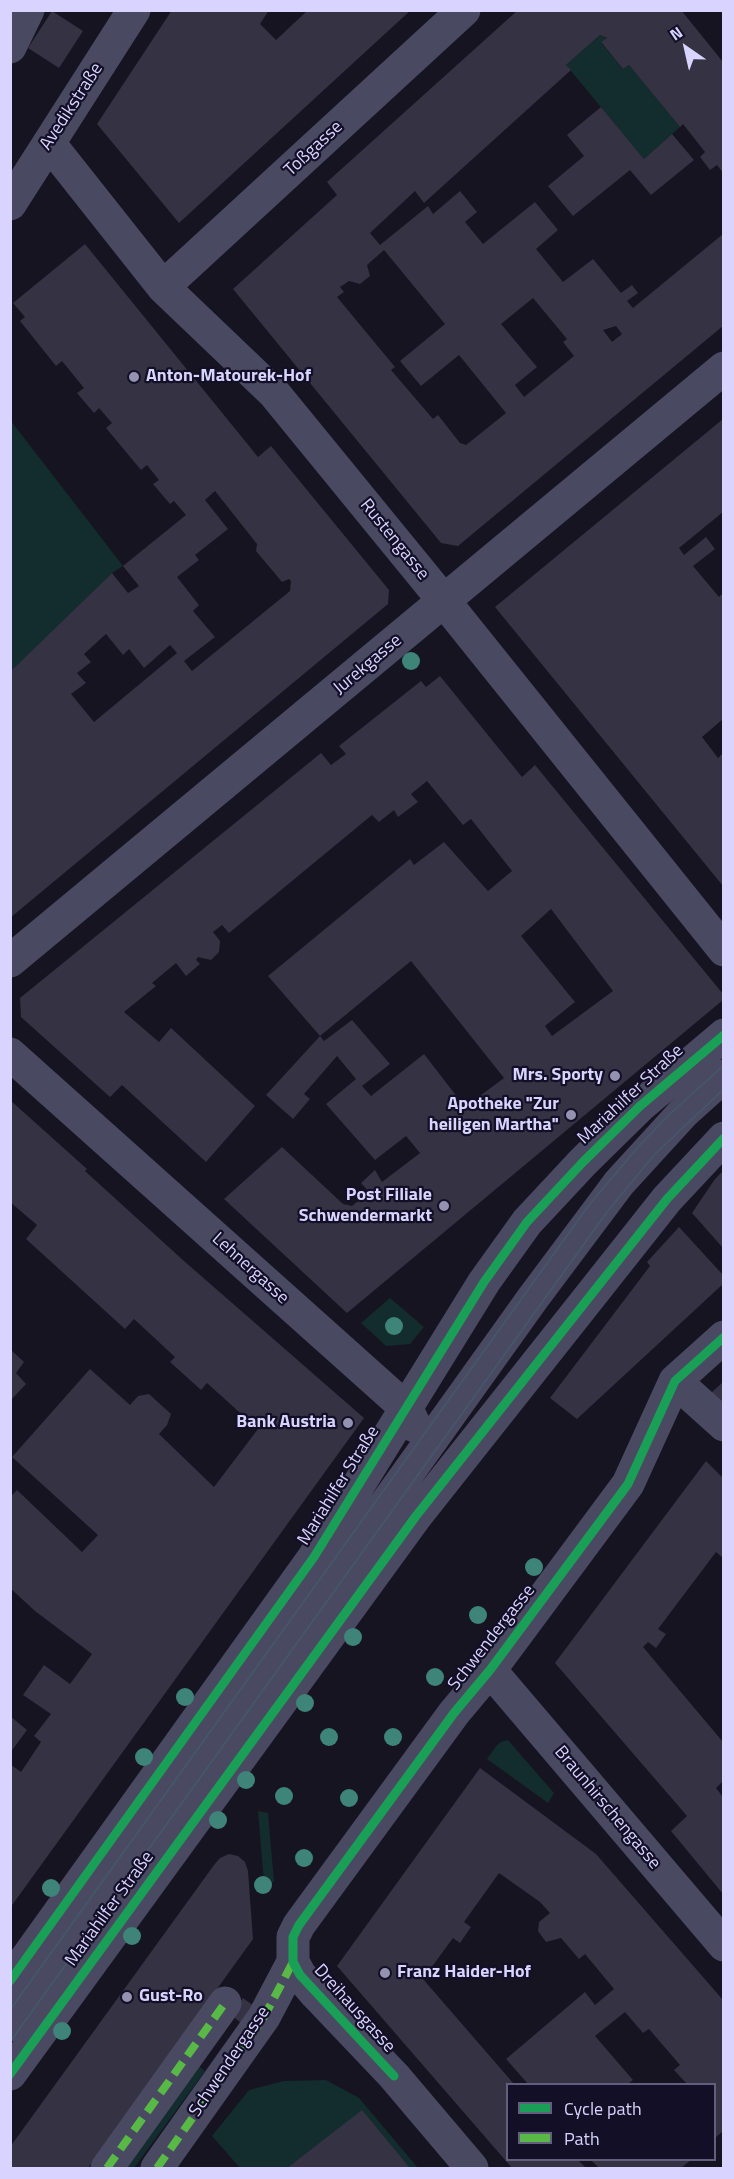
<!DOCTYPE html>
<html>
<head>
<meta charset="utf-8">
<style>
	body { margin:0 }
	#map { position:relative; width:734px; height:2179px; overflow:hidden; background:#161421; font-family:"Titillium Web",sans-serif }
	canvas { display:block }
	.frame { position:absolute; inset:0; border:12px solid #d9d4ff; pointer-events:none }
	.legend { position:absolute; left:506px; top:2083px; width:210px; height:78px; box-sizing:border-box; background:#130f26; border:2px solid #625e7d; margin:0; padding:8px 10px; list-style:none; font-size:18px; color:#d9d4ff }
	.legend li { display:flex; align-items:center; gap:12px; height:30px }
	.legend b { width:30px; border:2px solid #625e7d }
	.north { position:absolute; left:656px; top:18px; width:60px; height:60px; -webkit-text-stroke:4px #130f26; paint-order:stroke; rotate:326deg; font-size:16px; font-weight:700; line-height:24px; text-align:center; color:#d9d4ff }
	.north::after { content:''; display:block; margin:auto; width:21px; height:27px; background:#d9d4ff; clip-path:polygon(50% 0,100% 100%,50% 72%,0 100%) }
</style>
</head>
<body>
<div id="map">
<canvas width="734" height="2179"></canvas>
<div class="frame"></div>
<ul class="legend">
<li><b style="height:8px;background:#1a9f57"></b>Cycle path</li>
<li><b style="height:8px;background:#58b947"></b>Path</li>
</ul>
<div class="north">N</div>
</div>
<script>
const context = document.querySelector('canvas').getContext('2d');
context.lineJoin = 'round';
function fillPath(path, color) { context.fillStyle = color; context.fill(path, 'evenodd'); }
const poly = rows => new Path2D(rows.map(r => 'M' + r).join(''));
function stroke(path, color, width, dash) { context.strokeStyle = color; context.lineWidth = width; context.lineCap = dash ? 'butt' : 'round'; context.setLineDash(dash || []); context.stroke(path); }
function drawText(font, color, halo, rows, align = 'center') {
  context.font = font + ' "Titillium Web",sans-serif'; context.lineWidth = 4.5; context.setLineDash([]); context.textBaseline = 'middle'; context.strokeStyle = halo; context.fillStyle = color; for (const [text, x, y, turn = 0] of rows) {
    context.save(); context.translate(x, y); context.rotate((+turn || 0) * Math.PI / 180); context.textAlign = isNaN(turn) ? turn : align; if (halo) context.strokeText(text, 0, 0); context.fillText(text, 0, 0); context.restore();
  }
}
const green = poly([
	[600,35,607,38,601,43,623,69,629,65,680,127,644,159,566,65],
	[11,421,123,566,112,573,11,672],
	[390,1298,424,1327,410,1344,386,1346,361,1323],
	[508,1740,554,1793,548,1803,487,1759,497,1745,501,1742],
	[258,1811,268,1813,274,1882,264,1883],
	[197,2065,205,2071,134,2168,123,2168],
	[326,2080,359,2098,418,2168,410,2168,362,2111,287,2168,240,2168,212,2136,249,2090,284,2081]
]);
const building = poly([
	[172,10,269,10,260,24,276,40,308,10,411,10,179,223,97,124],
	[518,10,681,10,723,62,723,173,717,165,710,170,700,157,705,152,683,124,680,127,629,65,623,69,601,42,607,38,600,35,566,65,571,70,424,203,415,191,370,233,380,245,428,206,433,214,460,191,477,212,465,222,483,244,535,202,558,230,536,249,563,282,593,259,621,293,632,285,638,293,627,301,633,308,723,234,723,326,458,546,441,543,233,289,337,195,327,182],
	[384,250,445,324,400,361,421,386,459,355,506,413,466,445,460,443,438,415,433,419,391,370,395,367,337,297,344,292,340,287,349,281,360,284,370,276,367,265],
	[533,298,567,339,563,342,574,356,524,397,515,385,537,367,501,324],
	[616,326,622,334,612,342,603,330],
	[52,11,83,31,59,68,28,48],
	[601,107,644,159,672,134,694,160,651,195,630,170,573,216,548,186,584,156,567,135],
	[85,244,258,457,271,446,389,590,388,604,10,918,10,672,112,573,128,593,139,586,123,566,186,515,174,501,170,504,153,484,159,480,147,465,141,470,106,428,112,423,99,408,94,413,77,393,84,388,62,361,56,366,20,321,25,317,13,303],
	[215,491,257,544,256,551,282,582,289,579,291,581,290,591,192,671,184,661,215,637,193,611,199,605,177,577,199,560,195,555,228,529,205,500],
	[106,634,123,655,129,649,144,668,170,645,177,653,94,722,71,694,86,683,77,673,91,662,84,654],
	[723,419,723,512,679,548,684,555,706,537,715,549,693,566,719,597,723,593,723,719,702,737,718,758,723,753,723,886,495,607],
	[440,676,522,777,535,765,723,994,723,1000,347,1313,224,1199,282,1147,343,1204,352,1206,369,1192,361,1183,375,1170,382,1182,420,1153,406,1136,375,1160,326,1104,356,1079,337,1056,304,1094,310,1099,293,1119,266,1095,320,1036,324,1041,352,1020,390,1064,362,1086,371,1096,424,1054,465,1107,504,1078,411,961,320,1036,268,976,410,859,414,865,444,842,488,891,512,871,471,819,463,825,427,781,411,794,418,802,398,817,394,810,379,822,372,815,229,933,222,925,213,932,220,941,219,952,211,960,198,957,196,960,200,964,186,976,176,963,152,983,156,986,124,1012,159,1042,171,1028,255,1106,206,1162,122,1085,110,1097,21,1017,20,998,321,753,331,765,346,754,339,746,421,681,426,687],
	[551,909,613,991,552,1036,545,1026,575,1002,521,936],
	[10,1100,87,1169,85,1171,184,1261,364,1418,10,1908,10,1764,21,1772,41,1742,34,1736,51,1714,23,1695,44,1665,70,1684,92,1654,35,1611,10,1588,10,1497,17,1490,82,1552,98,1535,12,1457,90,1369,130,1405,138,1396,149,1394,171,1414,167,1425,159,1434,214,1487,258,1429,207,1383,201,1390,170,1362,175,1357,134,1319,125,1329,26,1239,37,1225,10,1202],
	[723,1171,723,1248,692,1213,715,1179],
	[679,1227,723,1275,723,1284,577,1419,550,1398,650,1266,647,1262],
	[10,1349,24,1362,16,1373,26,1384,10,1401],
	[723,1382,723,1404,711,1393],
	[706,1461,723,1478,723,1558,716,1552,658,1629,666,1634,656,1648,648,1642,643,1647,723,1742,723,1781,716,1788,723,1797,723,1894,671,1831,687,1816,555,1663],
	[10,1716,27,1730,10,1753],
	[480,1768,596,1854,723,2000,723,2131,714,2139,714,2084,687,2084,674,2070,680,2065,649,2029,643,2033,625,2012,595,2036,633,2080,628,2084,528,2084,506,2059,585,1992,595,2005,614,1989,585,1954,579,1959,561,1938,546,1942,538,1931,539,1922,550,1913,540,1902,499,1873,464,1922,471,1927,460,1943,453,1938,423,1979,514,2084,507,2085,507,2160,578,2160,586,2168,512,2168,337,1966],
	[229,1854,238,1856,245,1862,248,1871,253,1939,88,2168,10,2168,10,2147,214,1865,220,1858],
	[243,1998,254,2006,241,2023,231,2015],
	[362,2110,410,2168,287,2168],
	[591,2160,691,2160,681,2168,599,2168]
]);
const minor = poly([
	[10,47,28,10],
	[49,143,163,287,274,393,444,601,724,950],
	[10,204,134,10],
	[163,287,464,10],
	[10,961,724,368],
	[10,1054,407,1409,415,1426],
	[675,1381,724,1425],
	[490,1670,724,1945],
	[293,1962,300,1975,316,1994,394,2076,472,2168],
	[10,1981,314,1557,484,1282,527,1222,583,1162,640,1106,724,1035],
	[10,2025,345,1561,533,1298,619,1183,683,1113,724,1076],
	[10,2074,416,1516,667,1199,724,1138],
	[107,2168,225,2003],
	[157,2168,264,2017,293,1962,293,1937,299,1925,454,1713,490,1670,628,1484,675,1381,724,1337]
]);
const tram = poly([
	[10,2010,589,1205,639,1146,670,1114,724,1065],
	[10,2042,607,1212,655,1154,724,1089]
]);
const quiet = poly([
	[107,2168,225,2003],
	[157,2168,264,2017,293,1962]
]);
const cycleway = poly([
	[10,1981,314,1557,484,1282,527,1222,583,1162,640,1106,724,1035],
	[10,2074,416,1516,667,1199,724,1138],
	[394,2076,300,1975,293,1962,293,1937,299,1925,454,1713,490,1670,628,1484,675,1381,724,1337]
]);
const trees = [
	[411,661],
	[394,1326],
	[534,1567],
	[478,1615],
	[353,1637],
	[435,1677],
	[185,1697],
	[305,1703],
	[329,1737],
	[393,1737],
	[144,1757],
	[246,1780],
	[284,1796],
	[349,1798],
	[218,1820],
	[304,1858],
	[263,1885],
	[51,1888],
	[132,1936],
	[62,2031]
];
const markers = [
	[134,377,6,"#9591b1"],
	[615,1076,6,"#9591b1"],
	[571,1115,6,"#9591b1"],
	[444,1206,6,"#9591b1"],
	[348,1423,6,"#9591b1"],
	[385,1973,6,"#9591b1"],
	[127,1997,6,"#9591b1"]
];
const streetNames = [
	["Avedikstraße",72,107,-57],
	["Toßgasse",314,149,-43],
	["Rustengasse",394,540,51],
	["Jurekgasse",368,665,-40],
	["Mariahilfer Straße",631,1095,-43],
	["Lehnergasse",250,1269,42],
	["Mariahilfer Straße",339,1486,-58],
	["Schwendergasse",492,1638,-52],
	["Braunhirschengasse",607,1808,50],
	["Mariahilfer Straße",110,1909,-54],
	["Dreihausgasse",354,2009,48],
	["Schwendergasse",230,2062,-56]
];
const poiNames = [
	["Anton-Matourek-Hof",146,377,"left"],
	["Mrs. Sporty",603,1076],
	["Apotheke \"Zur",559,1105],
	["heiligen Martha\"",559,1126],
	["Post Filiale",432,1196],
	["Schwendermarkt",432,1217],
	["Bank Austria",336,1423],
	["Franz Haider-Hof",397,1973,"left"],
	["Gust-Ro",139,1997,"left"]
];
fillPath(green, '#132c2d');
fillPath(building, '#343243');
stroke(minor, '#4a4962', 33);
stroke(tram, '#43596b', 1.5);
stroke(quiet, '#58b947', 8, [15, 8]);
stroke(cycleway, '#1a9f57', 9);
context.fillStyle = '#3e8478';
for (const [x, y] of trees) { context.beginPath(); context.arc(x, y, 9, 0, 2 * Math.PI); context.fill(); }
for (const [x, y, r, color] of markers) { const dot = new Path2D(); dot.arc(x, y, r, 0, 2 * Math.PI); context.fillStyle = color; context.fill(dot); stroke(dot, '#130f26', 2); }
drawText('18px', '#d9d4ff', '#130f26', streetNames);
drawText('bold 18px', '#d9d4ff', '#130f26', poiNames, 'right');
</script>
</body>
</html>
